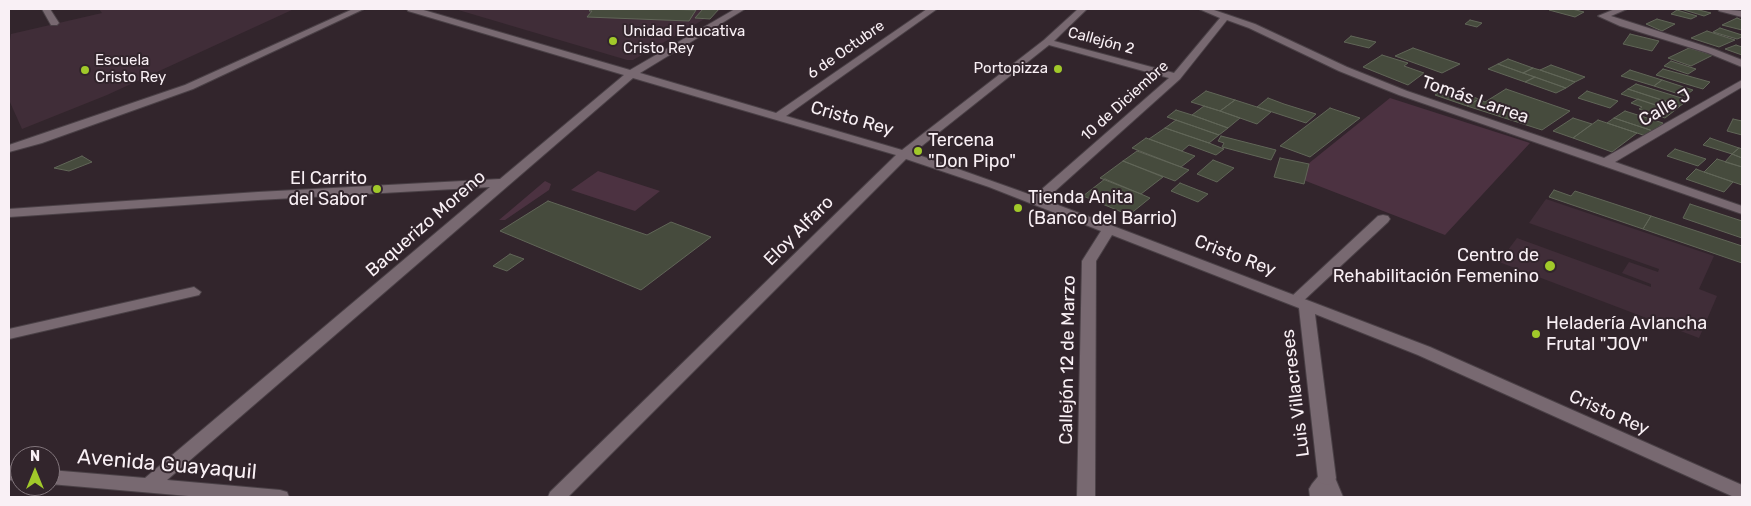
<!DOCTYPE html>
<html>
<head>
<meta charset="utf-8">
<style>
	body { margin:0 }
	#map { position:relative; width:1751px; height:506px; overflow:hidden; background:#32252c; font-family:Rubik,sans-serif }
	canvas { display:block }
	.frame { position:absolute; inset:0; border:10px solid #f9f0f5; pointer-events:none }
	.north { position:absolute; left:10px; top:446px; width:50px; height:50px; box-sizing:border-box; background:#32252c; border:1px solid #82767c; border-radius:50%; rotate:0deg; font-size:14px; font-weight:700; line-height:20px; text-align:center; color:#f9f0f5 }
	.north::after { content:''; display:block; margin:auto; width:18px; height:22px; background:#a1c92a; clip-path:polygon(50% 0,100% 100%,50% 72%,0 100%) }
</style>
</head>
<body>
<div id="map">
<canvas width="1751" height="506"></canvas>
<div class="frame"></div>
<div class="north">N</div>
</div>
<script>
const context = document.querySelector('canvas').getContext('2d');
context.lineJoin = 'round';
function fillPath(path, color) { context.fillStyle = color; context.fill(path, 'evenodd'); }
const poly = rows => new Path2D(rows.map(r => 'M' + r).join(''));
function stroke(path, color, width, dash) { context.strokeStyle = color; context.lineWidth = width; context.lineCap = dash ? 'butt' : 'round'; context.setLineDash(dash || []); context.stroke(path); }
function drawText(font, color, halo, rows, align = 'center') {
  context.font = font + ' Rubik,sans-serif'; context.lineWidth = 4; context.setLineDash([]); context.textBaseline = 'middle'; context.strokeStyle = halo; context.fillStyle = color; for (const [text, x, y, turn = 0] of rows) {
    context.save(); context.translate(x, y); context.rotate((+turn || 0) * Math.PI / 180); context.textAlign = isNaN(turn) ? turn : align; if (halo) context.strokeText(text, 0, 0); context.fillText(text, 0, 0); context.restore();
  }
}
const built = poly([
	[99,9,294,9,107,95,22,129,9,100,9,45,11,34,102,13],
	[455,9,722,9,633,60,627,60],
	[1546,199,1714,256,1699,289,1717,296,1699,338,1499,262,1517,238,1651,287,1651,284,1622,273,1629,262,1658,272,1659,269,1529,223]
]);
const green = poly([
	[1390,98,1530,143,1445,235,1293,176],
	[598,171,660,191,635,211,571,190],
	[545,181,551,184,549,190,505,220,499,220]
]);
const building = poly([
	[591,9,661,9,696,10,689,21,587,17,592,11,589,11,591,9],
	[703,9,719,9,710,19,695,18,703,9],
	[1551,9,1572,9,1584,12,1575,17,1549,10,1551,9],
	[1681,9,1695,9,1711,13,1704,16,1681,9],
	[1677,10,1697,16,1691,19,1671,14,1677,10],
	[1737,18,1742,20,1742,30,1722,25,1737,18],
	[1657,19,1675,24,1662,31,1646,24,1657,19],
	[1470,20,1482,23,1477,27,1465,24,1470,20],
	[1720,28,1742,35,1742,37,1737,39,1713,32,1720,28],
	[1707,31,1735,40,1719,47,1691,38,1707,31],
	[1630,34,1659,41,1652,51,1623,44,1630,34],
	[1351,36,1376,42,1369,48,1344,42,1351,36],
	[1736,45,1742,47,1742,55,1725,49,1736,45],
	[1413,48,1460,64,1442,73,1395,56,1413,48],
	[1689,48,1713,55,1691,66,1668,58,1689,48],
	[1382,55,1408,63,1404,66,1424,73,1408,85,1363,67,1382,55],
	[1508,59,1533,68,1523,73,1498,64,1508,59],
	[1671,61,1696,69,1688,74,1664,66,1671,61],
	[1498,64,1523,73,1535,77,1525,82,1488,69,1498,64],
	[1551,65,1585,77,1575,82,1540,70,1551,65],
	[1533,68,1540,70,1575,82,1566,88,1523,73,1533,68],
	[1663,69,1710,82,1703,89,1656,75,1663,69],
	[1630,70,1662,80,1654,86,1621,76,1630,70],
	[1535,77,1566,88,1556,93,1525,82,1535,77],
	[1662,80,1693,90,1685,96,1654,86,1662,80],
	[1636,84,1688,100,1680,106,1628,89,1636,84],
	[1447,88,1479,99,1467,106,1435,95,1447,88],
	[1506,89,1570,111,1542,130,1467,106,1479,99,1485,102,1506,89],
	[1628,89,1680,106,1674,111,1621,94,1628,89],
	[1206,91,1235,100,1220,111,1191,102,1206,91],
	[1587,91,1618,101,1610,108,1578,98,1587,91],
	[1268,98,1284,104,1316,114,1306,123,1257,107,1268,98],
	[1638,99,1674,111,1665,118,1639,109,1642,107,1631,103,1638,99],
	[1235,100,1257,107,1271,112,1257,124,1220,111,1235,100],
	[1204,106,1220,111,1240,118,1228,128,1192,115,1204,106],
	[1330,108,1360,118,1310,157,1280,146,1330,108],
	[1176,110,1192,115,1228,128,1219,135,1167,117,1176,110],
	[1625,111,1663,123,1653,131,1614,118,1625,111],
	[1573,118,1592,124,1573,138,1553,131,1573,118],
	[1614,118,1653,131,1646,136,1607,123,1614,118],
	[1733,119,1742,121,1742,135,1727,131,1733,119],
	[1176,120,1219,135,1209,143,1165,128,1176,120],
	[1598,120,1637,133,1612,152,1573,138,1598,120],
	[1165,128,1209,143,1224,149,1216,155,1189,145,1182,151,1149,139,1165,128],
	[1221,136,1276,150,1271,160,1222,147,1224,143,1218,141,1221,136],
	[1146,138,1149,139,1195,156,1181,167,1132,148,1146,138],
	[1710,138,1739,148,1732,154,1703,145,1710,138],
	[1739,148,1742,149,1742,158,1732,154,1739,148],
	[1675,149,1706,159,1698,166,1667,156,1675,149],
	[1137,151,1181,167,1189,170,1175,181,1123,161,1137,151],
	[1732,154,1742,158,1742,167,1725,162,1732,154],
	[82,156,92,162,69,171,54,168,82,156],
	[1280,158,1309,164,1304,184,1274,177,1280,158],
	[1717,159,1742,167,1742,185,1704,172,1717,159],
	[1213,160,1234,168,1217,182,1197,174,1213,160],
	[1123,161,1163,177,1141,194,1100,178,1123,161],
	[1696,169,1704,172,1733,182,1724,192,1686,179,1696,169],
	[1105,179,1141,194,1150,198,1129,215,1083,196,1105,179],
	[1180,183,1208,194,1198,202,1171,191,1180,183],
	[1554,190,1571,196,1575,191,1651,216,1643,229,1549,197,1554,190],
	[548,201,647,235,671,222,711,237,641,290,500,231,548,201],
	[1690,204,1742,221,1742,238,1683,218,1690,204],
	[1651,216,1742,246,1742,263,1643,229,1651,216],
	[510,254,524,259,507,271,493,266,510,254]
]);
const pedestrian = poly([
	[42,9,50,9,59,23,57,25,51,25,42,9],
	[353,9,364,9,193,89,42,143,9,152,9,145,185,85,353,9],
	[1383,215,1388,216,1390,219,1388,222,1301,303,1291,303,1289,300,1291,297,1378,216,1383,215],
	[194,287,201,292,199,295,9,339,9,329,194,287],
	[1327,471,1333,473,1343,497,1310,497,1309,489,1312,484,1321,473,1327,471]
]);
const minor = poly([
	[407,9,420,9,630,70,735,9,745,9,640,73,776,113,927,9,937,9,786,116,902,150,1044,40,1078,9,1087,9,1054,41,1174,73,1220,18,1199,9,1211,9,1255,24,1347,67,1407,91,1604,158,1742,80,1742,87,1615,162,1742,206,1742,214,1399,95,1339,71,1249,28,1227,20,1180,79,1045,200,1430,347,1742,485,1742,497,1734,497,1418,355,1315,314,1336,478,1333,483,1327,485,1321,483,1318,478,1299,308,1112,235,1096,261,1095,497,1077,497,1082,261,1101,231,989,187,906,159,568,497,548,497,550,492,896,155,633,78,167,480,280,490,287,492,289,497,200,497,50,484,50,470,145,478,490,187,258,200,9,217,9,209,258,192,500,179,624,75,408,11,407,9],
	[1049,45,1169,78,1034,196,913,153,1049,45],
	[1615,9,1627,9,1611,16,1714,49,1742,60,1742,67,1708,53,1620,26,1598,16,1615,9],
	[1718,9,1742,11,1742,17,1719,11,1718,9],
	[9,466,20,467,20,481,9,480,9,466]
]);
const markers = [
	[613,41,5,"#a1c92a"],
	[1058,69,5,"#a1c92a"],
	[85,70,5,"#a1c92a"],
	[918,151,5,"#a1c92a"],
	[377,189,5,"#a1c92a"],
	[1018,208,5,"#a1c92a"],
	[1550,266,6,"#a1c92a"],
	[1536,334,5,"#a1c92a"]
];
const farPoinames = [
	["Unidad Educativa",623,32],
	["Cristo Rey",623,49],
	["Escuela",95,61],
	["Cristo Rey",95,78],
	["Portopizza",1048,69,"right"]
];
const farStreetnames = [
	["Callejón 2",1101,41,15],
	["6 de Octubre",846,50,-35],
	["10 de Diciembre",1125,101,-42]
];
const streetNames = [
	["Tomás Larrea",1475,100,19],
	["Calle J",1665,108,-30],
	["Cristo Rey",852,119,16],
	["Baquerizo Moreno",426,224,-41],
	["Eloy Alfaro",799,231,-45],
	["Cristo Rey",1235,256,21],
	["Callejón 12 de Marzo",1068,360,-89],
	["Luis Villacreses",1296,393,-97],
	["Cristo Rey",1609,413,24]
];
const poiNames = [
	["Tercena",928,141],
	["\"Don Pipo\"",928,162],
	["El Carrito",367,179,"right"],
	["del Sabor",367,200,"right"],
	["Tienda Anita",1028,198],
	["(Banco del Barrio)",1028,219],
	["Centro de",1539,256,"right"],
	["Rehabilitación Femenino",1539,277,"right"],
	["Heladería Avlancha",1546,324],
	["Frutal \"JOV\"",1546,345]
];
const nearStreetnames = [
	["Avenida Guayaquil",167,465,5]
];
fillPath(built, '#402d38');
fillPath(green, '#4c3241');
fillPath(building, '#464b3d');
stroke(building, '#616658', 1);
stroke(pedestrian, '#4a4046', 2);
stroke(minor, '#4a4046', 2);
fillPath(pedestrian, '#786971');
fillPath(minor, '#786971');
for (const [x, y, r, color] of markers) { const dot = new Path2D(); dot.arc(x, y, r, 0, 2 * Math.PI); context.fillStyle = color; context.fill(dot); stroke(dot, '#32252c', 2); }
drawText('15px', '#f9f0f5', '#32252c', farPoinames, 'left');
drawText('15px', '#f9f0f5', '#32252c', farStreetnames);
drawText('18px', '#f9f0f5', '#32252c', streetNames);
drawText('18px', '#f9f0f5', '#32252c', poiNames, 'left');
drawText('21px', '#f9f0f5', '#32252c', nearStreetnames);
</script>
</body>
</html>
